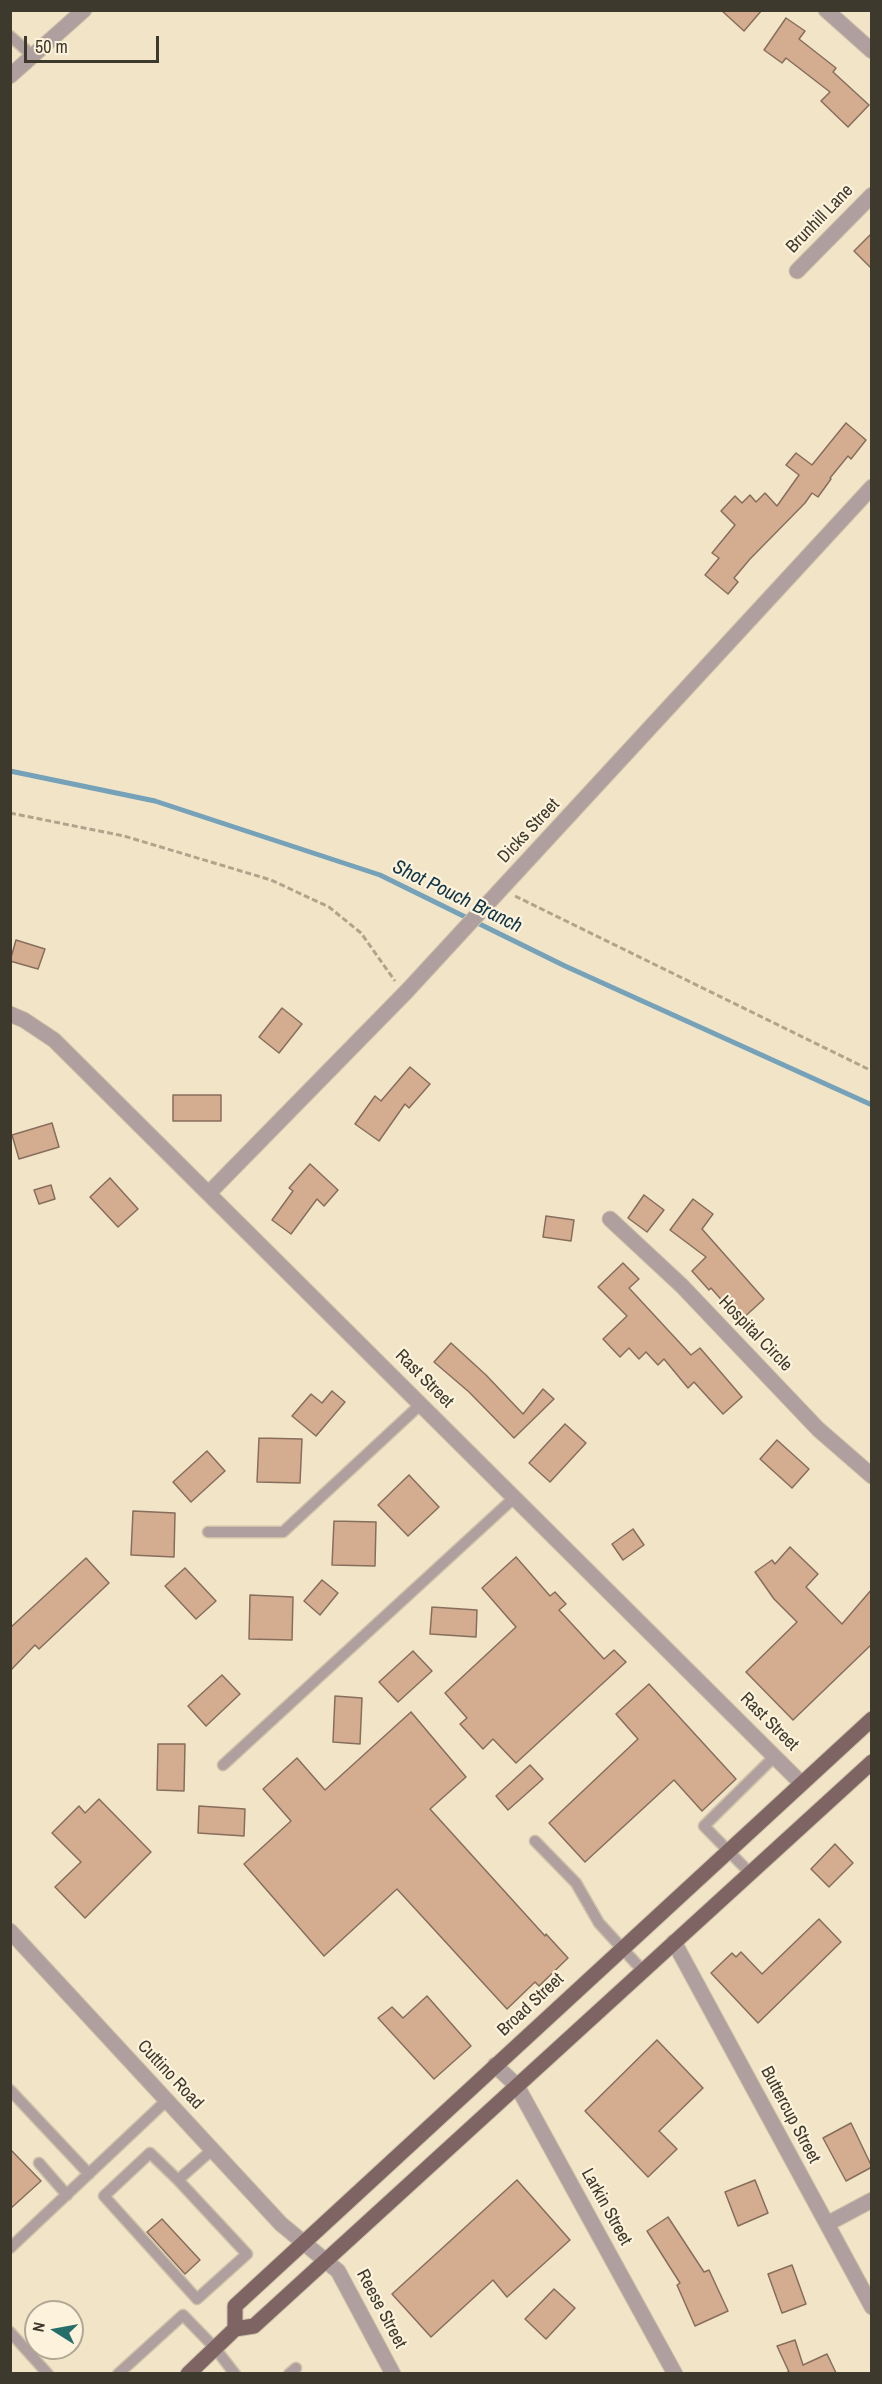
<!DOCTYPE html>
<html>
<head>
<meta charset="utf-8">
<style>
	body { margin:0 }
	#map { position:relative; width:882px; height:2384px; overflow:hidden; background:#f2e5c7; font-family:"Archivo Narrow",sans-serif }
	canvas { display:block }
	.frame { position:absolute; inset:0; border:12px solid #3e392d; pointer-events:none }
	.north { position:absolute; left:24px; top:2300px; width:60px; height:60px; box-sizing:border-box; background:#fdf2db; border:2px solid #b1a895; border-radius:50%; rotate:281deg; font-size:16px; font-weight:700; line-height:24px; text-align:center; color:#3e392d }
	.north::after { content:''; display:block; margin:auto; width:21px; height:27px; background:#256f6a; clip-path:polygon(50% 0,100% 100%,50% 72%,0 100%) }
	.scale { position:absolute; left:24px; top:36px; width:135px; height:27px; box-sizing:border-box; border:3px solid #3e392d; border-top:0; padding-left:8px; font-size:18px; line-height:21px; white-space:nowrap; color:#3e392d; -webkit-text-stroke:4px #fdf2db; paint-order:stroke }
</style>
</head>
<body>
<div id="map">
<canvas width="882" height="2384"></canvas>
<div class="frame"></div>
<div class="north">N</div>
<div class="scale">50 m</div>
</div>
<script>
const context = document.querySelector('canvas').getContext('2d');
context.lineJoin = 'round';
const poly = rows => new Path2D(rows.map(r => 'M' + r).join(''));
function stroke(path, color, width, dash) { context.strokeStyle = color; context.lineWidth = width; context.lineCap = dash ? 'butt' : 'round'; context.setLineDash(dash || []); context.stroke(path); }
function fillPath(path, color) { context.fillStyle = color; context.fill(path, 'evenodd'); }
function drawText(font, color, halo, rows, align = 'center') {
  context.font = font + ' "Archivo Narrow",sans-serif'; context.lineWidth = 4.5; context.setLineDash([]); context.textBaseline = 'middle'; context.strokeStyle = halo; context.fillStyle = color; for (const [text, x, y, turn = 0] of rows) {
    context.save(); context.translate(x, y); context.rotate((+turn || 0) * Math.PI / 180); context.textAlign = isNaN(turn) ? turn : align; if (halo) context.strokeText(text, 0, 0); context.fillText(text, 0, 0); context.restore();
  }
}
const stream = poly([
	[10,771,155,801,380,875,565,966,872,1105]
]);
const building = poly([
	[721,10,762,10,744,31,721,10],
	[786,18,805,31,799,39,836,68,833,72,869,105,848,127,821,101,830,92,786,58,782,63,764,50,786,18],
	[872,233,872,269,854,251,872,233],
	[846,423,866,440,851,459,848,456,830,478,831,479,818,497,812,493,805,503,750,559,734,578,738,582,728,594,705,575,719,558,712,553,735,525,721,511,735,496,742,503,750,495,756,502,765,493,777,506,799,475,786,465,796,453,812,465,846,423],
	[16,940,45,949,38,969,10,961,16,940],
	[282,1008,302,1024,279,1053,259,1037,282,1008],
	[410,1067,430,1084,409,1108,405,1104,379,1141,355,1124,375,1096,381,1101,410,1067],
	[173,1095,221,1095,221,1121,173,1121,173,1095],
	[52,1123,59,1147,19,1159,12,1135,52,1123],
	[310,1164,338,1190,324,1206,317,1199,291,1234,272,1220,293,1191,289,1188,310,1164],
	[110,1178,138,1209,118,1227,90,1197,110,1178],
	[51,1185,55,1199,39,1204,34,1190,51,1185],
	[644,1195,664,1210,647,1232,628,1218,644,1195],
	[693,1199,713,1214,702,1229,764,1299,740,1321,711,1288,709,1290,692,1271,706,1257,670,1230,693,1199],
	[546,1216,574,1220,571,1241,543,1237,546,1216],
	[623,1263,639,1279,629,1288,691,1355,700,1348,742,1397,723,1414,694,1382,688,1388,664,1359,658,1365,646,1352,639,1359,629,1348,620,1357,603,1339,627,1316,598,1287,623,1263],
	[451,1343,486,1375,523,1414,543,1389,554,1399,514,1438,469,1392,434,1362,451,1343],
	[332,1391,345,1402,316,1436,292,1416,311,1394,322,1403,332,1391],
	[565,1424,586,1443,550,1482,529,1463,565,1424],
	[259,1438,302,1439,300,1483,257,1482,259,1438],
	[777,1440,809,1469,792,1488,760,1459,777,1440],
	[207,1451,225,1471,191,1502,173,1482,207,1451],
	[409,1475,439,1507,408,1536,378,1505,409,1475],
	[133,1511,175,1513,174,1557,131,1555,133,1511],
	[334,1521,376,1522,375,1566,332,1565,334,1521],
	[633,1529,644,1545,623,1560,612,1544,633,1529],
	[790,1547,818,1574,806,1587,842,1624,872,1589,872,1644,793,1720,746,1672,797,1622,774,1599,755,1572,772,1560,775,1564,790,1547],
	[516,1557,550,1596,555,1592,566,1604,559,1610,604,1659,614,1650,626,1662,516,1763,493,1739,483,1749,460,1724,467,1718,445,1693,516,1627,482,1588,516,1557],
	[86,1558,109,1583,39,1649,35,1645,10,1671,10,1628,86,1558],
	[185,1568,216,1601,196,1619,165,1586,185,1568],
	[322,1580,338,1593,320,1615,304,1601,322,1580],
	[250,1595,293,1597,292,1640,249,1639,250,1595],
	[432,1607,477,1610,476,1637,430,1634,432,1607],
	[413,1651,432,1671,398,1702,379,1682,413,1651],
	[222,1675,240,1694,206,1726,188,1706,222,1675],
	[649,1684,736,1779,702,1811,674,1780,585,1862,549,1823,638,1739,616,1714,649,1684],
	[335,1696,362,1698,360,1744,333,1742,335,1696],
	[411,1712,466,1777,430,1809,545,1936,546,1934,568,1958,539,1986,535,1982,507,2009,397,1889,324,1956,244,1864,291,1821,263,1789,297,1758,325,1790,411,1712],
	[158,1744,185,1744,184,1791,157,1790,158,1744],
	[530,1765,543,1779,508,1810,496,1796,530,1765],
	[99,1799,151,1852,85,1918,55,1887,81,1862,52,1833,79,1806,85,1813,99,1799],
	[199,1806,245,1809,244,1836,198,1833,199,1806],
	[835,1844,853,1863,829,1887,811,1869,835,1844],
	[819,1919,841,1942,758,2023,711,1973,732,1953,736,1957,741,1952,762,1974,819,1919],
	[427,1996,471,2046,434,2079,378,2018,392,2007,403,2018,427,1996],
	[657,2040,703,2088,659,2131,677,2149,648,2177,585,2111,657,2040],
	[851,2123,872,2167,846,2181,823,2138,851,2123],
	[10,2149,41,2181,10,2209,10,2149],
	[517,2180,570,2240,507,2297,493,2280,431,2337,392,2294,517,2180],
	[755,2180,768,2213,738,2226,725,2192,755,2180],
	[668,2217,704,2272,709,2270,728,2311,695,2326,677,2285,680,2283,647,2231,668,2217],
	[162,2219,200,2260,185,2274,147,2232,162,2219],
	[792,2265,806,2304,782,2313,768,2274,792,2265],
	[554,2289,575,2308,546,2339,525,2319,554,2289],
	[795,2340,803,2365,827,2354,836,2373,785,2373,789,2372,777,2346,795,2340]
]);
const path = poly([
	[10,813,124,836,271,880,329,907,361,933,395,981],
	[515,896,872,1071]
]);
const lane = poly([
	[10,36,33,56],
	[208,1532,283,1532,421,1404],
	[223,1765,515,1497],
	[535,1841,576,1883,599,1923,643,1971],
	[750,1873,704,1826,775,1756],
	[10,2090,89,2174],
	[39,2163,67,2195],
	[178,2180,247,2254,197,2299,104,2196,150,2153,178,2180,213,2149],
	[10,2248,167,2100],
	[10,2332,48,2374],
	[118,2374,183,2315,215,2348,235,2374],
	[289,2374,296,2368]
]);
const street = poly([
	[826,10,872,51],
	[10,76,84,10],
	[797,271,872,195],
	[10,1014,24,1020,54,1040,801,1783],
	[209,1193,407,991,872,487],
	[610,1219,682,1286,818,1429,872,1476],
	[10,1931,281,2224,338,2271,393,2374],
	[674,1942,872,2307],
	[495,2065,517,2086,675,2374],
	[827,2224,872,2200]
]);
const primary = poly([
	[235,2329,235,2306,872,1719],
	[188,2374,235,2329,254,2326,872,1762]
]);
const streetNames = [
	["Brunhill Lane",820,219,-46],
	["Dicks Street",529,831,-47],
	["Hospital Circle",755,1334,46],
	["Rast Street",424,1379,45],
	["Rast Street",769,1722,45],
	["Broad Street",531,2005,-43],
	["Cuttino Road",170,2075,47],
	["Buttercup Street",790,2115,62],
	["Larkin Street",606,2207,61],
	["Reese Street",381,2309,62]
];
const waterNames = [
	["Shot Pouch Branch",457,897,26]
];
stroke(stream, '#75a1b9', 5);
fillPath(building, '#d4ad91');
stroke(building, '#876e5c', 1.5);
stroke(lane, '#cec3a8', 13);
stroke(street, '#cec3a8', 17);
stroke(primary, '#cec3a8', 17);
stroke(path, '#afa58d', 3, [6, 3]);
stroke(lane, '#af9f9f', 10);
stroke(street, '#af9f9f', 15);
stroke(primary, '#7f6464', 15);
drawText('18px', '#3e392d', '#fdf2db', streetNames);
drawText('italic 20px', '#0e3547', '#fdf2db', waterNames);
</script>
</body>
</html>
